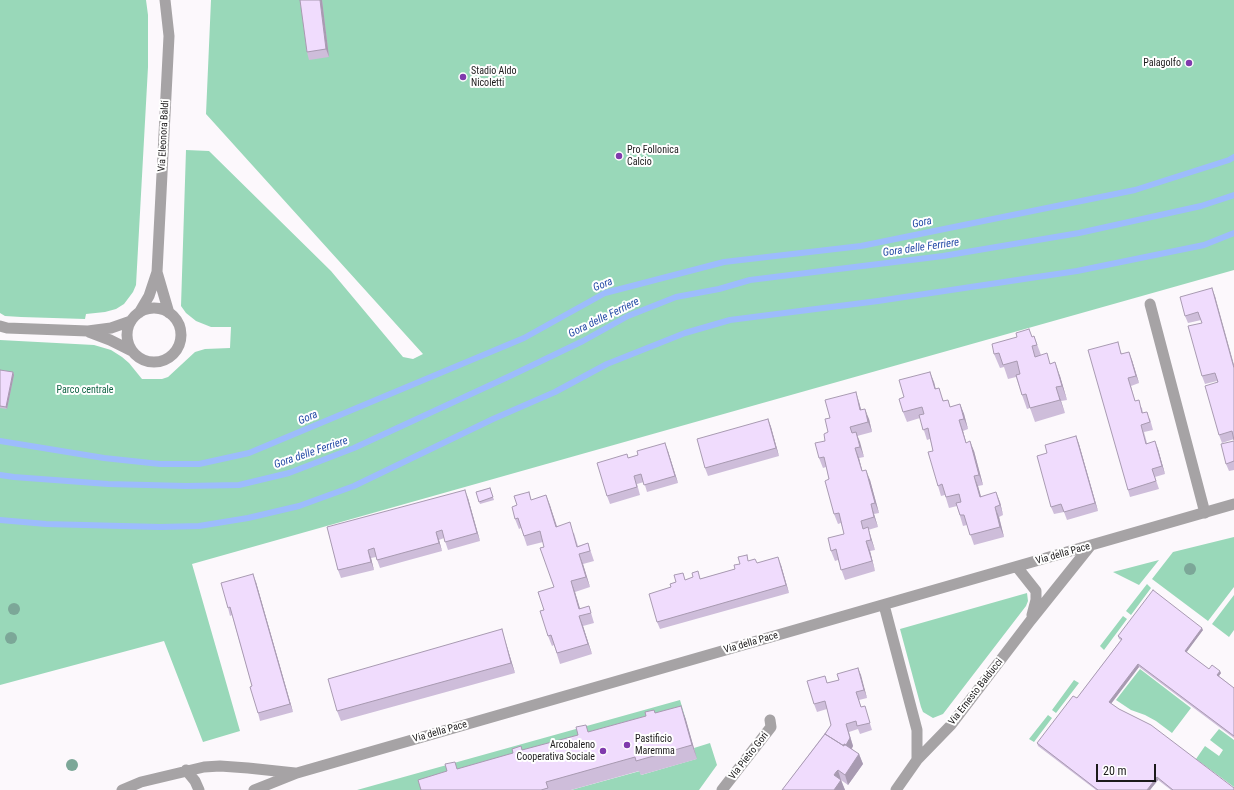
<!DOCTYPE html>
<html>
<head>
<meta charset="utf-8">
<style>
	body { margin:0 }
	#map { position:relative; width:1234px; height:790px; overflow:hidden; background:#fcf8fc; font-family:"Roboto Condensed",sans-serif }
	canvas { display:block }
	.scale { position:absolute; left:1096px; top:764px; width:60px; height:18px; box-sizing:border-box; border:2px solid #1c1a1b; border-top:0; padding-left:5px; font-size:12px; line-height:14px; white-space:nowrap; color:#1c1a1b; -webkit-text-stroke:3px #fff; paint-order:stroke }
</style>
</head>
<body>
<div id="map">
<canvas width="1234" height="790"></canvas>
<div class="scale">20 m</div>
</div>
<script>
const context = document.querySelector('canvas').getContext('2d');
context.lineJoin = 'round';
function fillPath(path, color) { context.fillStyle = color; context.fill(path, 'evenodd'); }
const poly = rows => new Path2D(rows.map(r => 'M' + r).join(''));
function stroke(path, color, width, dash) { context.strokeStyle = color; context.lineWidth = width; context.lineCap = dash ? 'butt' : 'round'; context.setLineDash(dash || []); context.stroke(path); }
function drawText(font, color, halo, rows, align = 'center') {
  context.font = font + ' "Roboto Condensed",sans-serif'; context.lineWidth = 4; context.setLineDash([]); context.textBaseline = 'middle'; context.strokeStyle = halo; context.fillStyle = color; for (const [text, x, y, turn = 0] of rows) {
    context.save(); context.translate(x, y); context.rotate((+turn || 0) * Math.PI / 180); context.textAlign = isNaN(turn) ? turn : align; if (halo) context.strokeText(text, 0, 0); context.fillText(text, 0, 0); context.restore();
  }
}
const green = poly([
	[0,0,146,0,148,15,148,67,136,285,133,292,124,304,116,309,105,312,86,314,85,319,21,317,5,316,0,313],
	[211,0,1234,0,1234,270,192,564,240,731,203,742,164,641,0,685,0,340,94,345,111,350,122,357,129,363,142,379,162,379,168,377,195,352,205,349,230,348,231,327,211,327,196,321,186,313,181,306,186,150,209,151,331,271,403,357,413,359,423,354,206,114],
	[1234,537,1234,587,1208,621,1152,579,1173,552],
	[1159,560,1139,585,1113,572],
	[1147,584,1151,588,1131,615,1126,611],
	[1027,593,1028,601,1026,606,943,714,933,718,923,712,921,707,900,629],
	[1234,595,1234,630,1229,637,1212,624],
	[1123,616,1127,619,1104,650,1100,646],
	[1140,669,1191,708,1172,733,1156,721,1145,715,1131,710,1116,700],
	[1074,680,1079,683,1056,713,1052,710],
	[680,700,686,720,436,790,357,790],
	[1048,715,1052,718,1034,742,1029,739],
	[1219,729,1234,740,1234,787,1196,759,1205,746,1219,756,1223,750,1210,740],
	[710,743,717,765,699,790,571,790,640,771,641,775,696,759,694,748]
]);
const stream = poly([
	[0,441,104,458,160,464,199,464,249,453,524,338,605,293,724,262,861,246,1135,190,1229,160,1234,157],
	[0,475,14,477,108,484,186,486,239,485,289,473,354,448,510,376,583,341,628,316,676,297,719,289,750,280,943,256,1079,233,1201,206,1234,195],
	[0,520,46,524,160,527,199,526,248,518,299,506,354,486,493,419,555,392,607,364,685,333,730,320,878,301,1077,271,1204,245,1234,233]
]);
const service = poly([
	[1150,304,1205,513]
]);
const minor = poly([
	[157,272,169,313],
	'127 335a27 27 0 1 1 54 0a27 27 0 1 1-54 0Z',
	[139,313,149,296,157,272,169,36,165,0],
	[0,326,7,328,88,331,111,328,131,321],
	[89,332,110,340,132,351],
	[1017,567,1036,591,1036,600,1032,615],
	[884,605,917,730,917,760],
	[186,770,195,781,199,790],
	[122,790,141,782,204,767,220,766,248,768,295,773],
	[254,790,297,773,1234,504],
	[722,790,771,727,770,720],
	[896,790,917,760,951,725,1031,620,1091,545]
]);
const trees = [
	[1190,569],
	[14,609],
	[11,638],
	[72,765]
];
const wall = poly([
	[300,0,322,0,329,57,309,60,307,52],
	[1215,296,1234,439,1222,443,1219,435,1217,381,1205,384,1202,376,1202,323,1201,320,1188,323,1185,316],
	[1034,336,1041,355,1051,364,1060,376,1067,400,1061,401,1065,413,1035,422,1030,408,1027,409,1022,395,1016,377,1008,379,1004,367,1000,368,994,354],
	[1120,350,1122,354,1132,360,1139,383,1131,386,1135,401,1142,408,1143,413,1150,419,1153,430,1144,432,1147,443,1158,449,1165,474,1155,477,1159,489,1130,497,1128,490],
	[0,370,13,372,14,375,7,409,0,408],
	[934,382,936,389,944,401,948,400,950,407,960,404,964,414,968,429,963,431,966,442,974,451,983,485,978,486,981,497,1000,502,1003,515,999,517,1004,537,974,545,967,525,963,526,957,506,949,508,945,495,941,496,938,486,933,451,930,439,927,440,920,418,907,422,903,412,904,397],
	[859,402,861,410,869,419,872,432,857,436,864,457,859,458,862,471,870,480,879,513,874,514,878,527,868,530,875,550,870,551,875,571,845,580,838,560,835,561,831,551,844,534,841,523,838,524,834,514,829,479,826,467,823,468,819,458,828,432,830,418],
	[768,419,771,427,779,456,708,476,705,468],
	[1076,436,1079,444,1098,511,1067,520,1064,512,1054,514,1051,507,1047,453],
	[1234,441,1234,470,1229,471,1226,464],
	[668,451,678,483,647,492,644,482,637,484,640,495,610,504,607,496,628,458],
	[490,488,494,500,480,504,476,492],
	[529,492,531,500,546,495,557,526,574,533,578,546,588,543,594,561,583,564,590,587,575,592,580,609,589,606,594,623,583,626,592,654,560,664,554,645,552,646,548,636,544,610,554,587,543,542,527,546,521,528,519,529,515,519,517,505],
	[468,498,480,541,448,550,444,538,439,540,442,551,380,568,376,557,371,558,374,570,341,578,338,570,327,527],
	[749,561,757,563,781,565,789,593,660,629,657,622,671,587,676,582,683,573,685,580,700,579,735,569],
	[256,582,293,712,260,721,258,713,252,686,232,615,230,616,228,608],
	[502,629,505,640,515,673,341,721,337,711],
	[1203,630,1186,652,1209,669,1221,673,1219,676,1234,688,1234,738,1139,667,1111,704,1234,790,1171,790,1158,780,1150,790,1096,790,1038,746,1037,743,1077,698,1121,640,1119,639,1118,636],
	[858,668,867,698,859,700,861,707,867,714,872,730,860,734,858,729,849,732,853,746,852,749,859,754,863,764,848,785,841,780,845,790,782,790,831,725,827,709,817,712,814,704,825,676,827,683,839,680],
	[681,706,686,720,697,759,641,775,639,771,571,790,421,790,457,769,578,735,586,725,588,732]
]);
const shadedWall = poly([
	[320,0,322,0,329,57,326,49],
	[1212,288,1215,296,1234,365,1234,368],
	[1129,352,1132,360,1139,383,1136,376],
	[1055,362,1060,376,1067,400,1062,386],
	[13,372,14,375,7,409,6,407],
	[930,372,934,382,938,400,935,389],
	[1056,387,1061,401,1065,413,1060,400],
	[856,392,859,402,864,420,860,410],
	[960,404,964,414,968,429,964,419],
	[865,409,869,419,872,432,868,422],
	[768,419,771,427,779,456,776,448],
	[959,420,963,431,969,453,966,443],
	[856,432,860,442,864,457,860,447],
	[1076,436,1079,444,1098,511,1095,503],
	[970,441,974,451,983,485,979,475],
	[1155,441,1158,449,1165,474,1162,466],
	[665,443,668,451,678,483,675,476],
	[855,448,859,458,865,481,862,471],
	[866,470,870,480,879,513,875,503],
	[974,476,978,486,984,507,980,497],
	[465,490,468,498,480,541,477,533],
	[996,492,1000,502,1003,515,1000,505],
	[546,495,550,505,560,537,556,527],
	[871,504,874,514,878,527,874,517],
	[995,507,999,517,1004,537,1000,527],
	[868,527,871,537,875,550,871,540],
	[436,532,439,540,442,551,439,543],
	[866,541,870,551,875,571],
	[368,550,371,558,374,570,371,562],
	[579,554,583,564,590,587,586,577],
	[778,557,781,565,789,593,786,585],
	[253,574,256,582,293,712,290,704],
	[571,581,575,592,582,615,579,609],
	[579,616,583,626,592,654,588,644],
	[1202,628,1203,630,1186,653,1185,651],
	[502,629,505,640,515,673,511,663],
	[1138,664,1139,667,1110,705,1109,702],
	[858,668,861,675,867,698,864,690],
	[1220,671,1221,673,1218,677,1217,675],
	[681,706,686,720,697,759,692,745],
	[846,724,853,746,847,756,845,748],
	[859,754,863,764,848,785,845,775],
	[838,770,841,780,845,790,834,790,834,775],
	[1157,777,1158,780,1150,790,1147,790]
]);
const building = poly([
	[300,0,320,0,326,49,307,52,300,0],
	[1212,288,1234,368,1234,440,1232,431,1219,435,1205,386,1218,382,1215,373,1202,376,1188,326,1202,323,1199,315,1198,312,1185,316,1180,297,1212,288],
	[1029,329,1032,337,1034,336,1037,345,1032,346,1035,357,1047,353,1050,364,1055,362,1062,386,1056,387,1060,400,1030,408,1026,394,1022,395,1016,375,1020,374,1017,361,1003,365,999,353,994,354,992,344,1017,337,1016,333,1029,329],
	[1118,342,1121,354,1129,352,1136,376,1128,378,1135,401,1139,400,1142,413,1147,412,1150,422,1141,425,1146,444,1155,441,1162,466,1152,469,1156,481,1128,490,1088,350,1118,342],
	[0,370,13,372,6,407,0,406,0,370],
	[930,372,935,389,939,388,943,401,948,400,950,407,960,404,964,419,959,420,966,443,970,441,979,475,974,476,980,497,996,492,1000,505,995,507,1000,527,970,535,964,515,960,515,956,503,961,502,959,494,946,497,942,484,938,486,928,452,933,451,928,428,923,430,919,415,924,414,922,407,903,412,899,399,904,397,899,380,930,372],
	[856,392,860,410,865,409,868,422,850,427,852,433,856,432,860,447,855,448,862,471,866,470,875,503,871,504,874,517,861,521,863,529,868,527,871,540,866,541,872,561,841,570,836,549,831,551,828,538,844,534,839,513,834,514,825,481,829,479,824,457,819,458,815,443,825,441,824,434,828,432,825,419,830,418,825,400,856,392],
	[768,419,776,448,705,468,697,439,768,419],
	[1076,436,1095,503,1064,512,1061,504,1051,507,1037,456,1047,453,1045,445,1076,436],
	[1234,441,1234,461,1226,464,1221,444,1234,441],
	[665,443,675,476,644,485,641,474,634,476,637,487,607,496,597,463,627,454,628,458,638,455,637,451,665,443],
	[490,488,493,497,479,502,476,492,490,488],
	[465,490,477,533,445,542,442,530,436,532,439,543,377,560,374,548,368,550,371,562,338,570,327,527,465,490],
	[529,492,531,500,546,495,556,527,570,522,577,547,588,543,590,551,579,554,586,577,571,581,579,609,589,606,591,613,579,616,588,644,557,653,551,635,548,636,540,611,544,610,538,592,554,587,540,548,544,547,540,531,524,536,518,518,515,519,512,507,517,505,514,496,529,492],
	[747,555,748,561,755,559,757,563,778,557,786,585,657,622,649,594,671,587,670,584,676,582,674,575,683,573,685,580,693,577,692,573,698,571,700,579,735,569,734,565,740,564,738,557,747,555],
	[253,574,290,704,258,713,250,687,252,686,230,607,228,608,221,583,253,574],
	[1153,590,1202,628,1185,651,1209,669,1212,665,1220,671,1217,675,1234,688,1234,736,1138,664,1109,702,1119,709,1151,725,1234,788,1234,790,1173,790,1157,777,1147,790,1098,790,1037,743,1073,696,1077,698,1122,639,1118,636,1153,590],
	[502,629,511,663,337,711,328,679,502,629],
	[858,668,864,690,856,692,861,707,865,706,870,723,857,726,856,721,846,724,850,738,846,745,844,744,844,746,825,734,831,725,825,701,814,704,807,681,825,676,827,683,839,680,837,674,858,668],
	[681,706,692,745,636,761,635,757,546,782,548,788,541,790,421,790,418,780,447,771,445,764,455,762,457,769,513,753,512,749,521,746,522,750,578,735,576,727,586,725,588,732,646,716,645,712,654,710,655,713,681,706],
	[825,734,844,746,844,744,859,754,845,775,838,770,836,772,834,775,841,780,834,790,782,790,825,734]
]);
const markers = [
	[1189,63,4,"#803aad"],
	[463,77,4,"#803aad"],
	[619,156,4,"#803aad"],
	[627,745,4,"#803aad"],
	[603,751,4,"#803aad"]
];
const poiNames = [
	["Palagolfo",1181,63,"right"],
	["Stadio Aldo",471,71],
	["Nicoletti",471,83],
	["Pro Follonica",627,150],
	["Calcio",627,162],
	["Pastificio",635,739],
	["Maremma",635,751],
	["Arcobaleno",595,745,"right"],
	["Cooperativa Sociale",595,757,"right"]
];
const streetNames = [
	["Via Eleonora Baldi",164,136,-87],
	["Via della Pace",1063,554,-16],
	["Via della Pace",751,643,-16],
	["Via Ernesto Balducci",976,692,-52],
	["Via della Pace",440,732,-16],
	["Via Pietro Gori",749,756,-52]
];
const parkNames = [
	["Parco centrale",85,390]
];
const waterNames = [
	["Gora",922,223,-12],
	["Gora delle Ferriere",921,248,-8],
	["Gora",603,285,-22],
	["Gora delle Ferriere",604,318,-26],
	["Gora",308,418,-23],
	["Gora delle Ferriere",311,453,-19]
];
fillPath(green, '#99d8b9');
stroke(stream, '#9dbcfc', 6);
stroke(service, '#a6a3a5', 11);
stroke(minor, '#a6a3a5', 11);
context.fillStyle = '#7ca798';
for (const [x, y] of trees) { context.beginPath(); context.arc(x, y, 6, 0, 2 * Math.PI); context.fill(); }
fillPath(wall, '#cebdda');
fillPath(shadedWall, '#a89ab1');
fillPath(building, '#f0dcfd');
stroke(building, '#a89ab1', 1);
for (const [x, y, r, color] of markers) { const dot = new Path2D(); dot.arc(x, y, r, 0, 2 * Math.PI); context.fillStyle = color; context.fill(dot); stroke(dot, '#fff', 1.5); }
drawText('10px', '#1c1a1b', '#fff', poiNames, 'left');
drawText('10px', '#1c1a1b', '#fff', streetNames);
drawText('10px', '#136546', '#fff', parkNames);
drawText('italic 11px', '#284da7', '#fff', waterNames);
</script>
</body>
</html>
